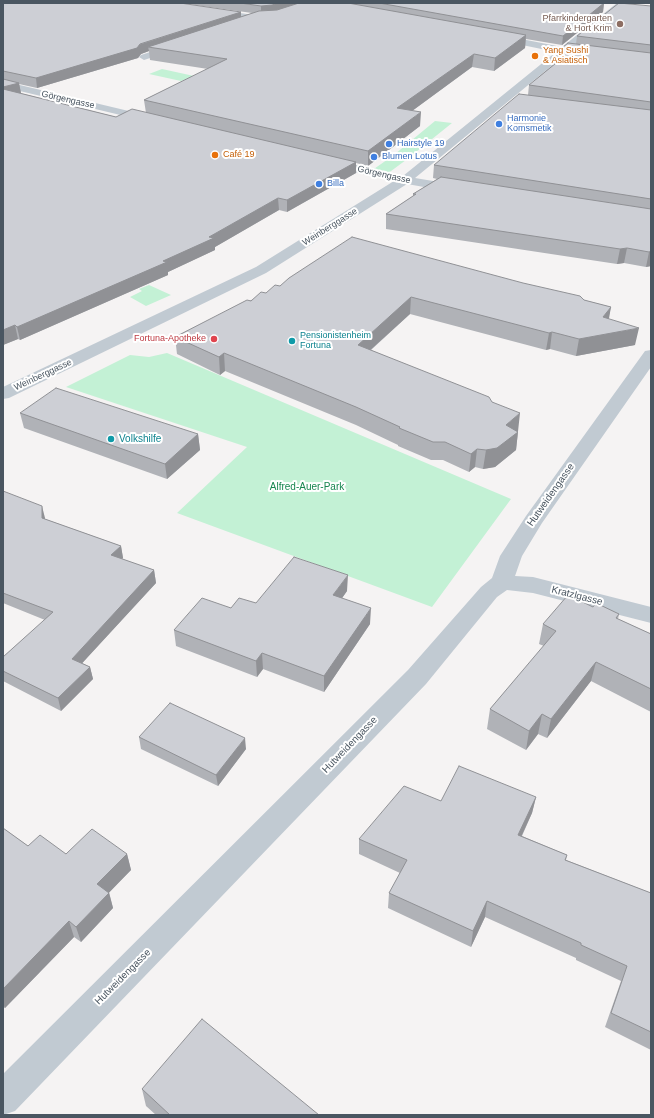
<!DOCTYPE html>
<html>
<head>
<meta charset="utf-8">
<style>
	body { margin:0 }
	#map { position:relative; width:654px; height:1118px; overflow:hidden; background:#f5f3f3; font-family:Helvetica,sans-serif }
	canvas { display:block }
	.frame { position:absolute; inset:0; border:4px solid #4a5661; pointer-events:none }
</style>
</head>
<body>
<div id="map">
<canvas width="654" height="1118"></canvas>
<div class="frame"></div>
</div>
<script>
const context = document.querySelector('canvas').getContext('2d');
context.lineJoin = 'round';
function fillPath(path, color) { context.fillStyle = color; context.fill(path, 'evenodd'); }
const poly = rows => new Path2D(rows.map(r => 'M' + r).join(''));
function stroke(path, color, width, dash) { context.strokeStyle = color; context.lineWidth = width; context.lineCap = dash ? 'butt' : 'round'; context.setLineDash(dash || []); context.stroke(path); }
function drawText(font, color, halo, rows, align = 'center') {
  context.font = font + ' Helvetica,sans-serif'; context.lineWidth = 4; context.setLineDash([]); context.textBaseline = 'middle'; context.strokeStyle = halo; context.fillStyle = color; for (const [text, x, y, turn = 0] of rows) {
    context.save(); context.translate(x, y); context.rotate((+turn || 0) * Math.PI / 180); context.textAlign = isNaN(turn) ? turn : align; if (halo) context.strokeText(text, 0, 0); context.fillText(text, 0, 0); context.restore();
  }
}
const green = poly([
	[162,69,194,76,181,81,149,74],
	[435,121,452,123,411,156,395,154],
	[391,157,406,160,387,174,371,171],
	[149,285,171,295,146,306,130,297,142,291,139,289],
	[167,353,511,499,432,607,177,513,247,447,66,387,130,355,149,357]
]);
const minor = poly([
	[149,3,170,3,261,16,273,15,312,3,324,3,323,5,277,20,261,22,153,6,149,3],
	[617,3,626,3,571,49,575,50,577,52,575,54,566,54,415,178,463,186,464,189,463,192,458,193,407,184,266,273,9,398,3,399,3,387,256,267,394,181,323,165,321,162,323,159,327,158,403,176,556,52,493,39,491,37,493,35,496,34,562,47,617,3],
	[178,43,183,46,181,48,144,60,139,57,141,55,178,43],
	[3,81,158,118,160,120,158,122,154,123,3,87,3,81],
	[651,350,651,367,542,523,522,556,515,576,533,577,651,607,651,623,533,593,507,590,497,597,426,684,15,1111,3,1115,3,1074,408,670,481,587,492,578,500,556,526,516,645,351,651,350]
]);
const wall = poly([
	[3,3,241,12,241,17,252,13,181,3,604,3,603,12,562,45,526,39,525,48,494,71,472,67,412,111,420,126,368,166,356,163,356,173,287,212,279,210,215,247,215,250,168,272,168,275,20,340,18,339,3,345],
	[149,51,150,60,208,69,144,100,146,113,116,117,20,93,21,93,19,84,37,88,138,58,141,54],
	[651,6,651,266,646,267,624,263,617,264,386,229,386,214,413,196,413,194,437,179,433,178,434,165,528,95,529,85,554,64,556,53,576,44,577,36],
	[280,286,584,300,611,307,608,319,635,345,576,356,550,349,546,350,410,314,371,350,492,402,518,432,516,450,495,467,483,469,475,467,469,472,443,460,431,460,398,446,398,445,356,425,225,371,220,375,177,354,175,337],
	[20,413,198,434,200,450,167,479,24,428],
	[3,491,45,518,45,519,121,546,123,558,122,559,154,570,156,583,82,663,90,667,93,679,61,711,3,681,3,657,45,620,3,603],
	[347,591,342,598,370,624,324,692,263,669,257,677,176,646,174,630,231,608,256,603],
	[593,607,619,614,618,619,651,634,651,712,591,681,547,738,538,734,526,750,487,729,490,709,544,646,539,644,543,624],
	[139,737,246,749,218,786,141,749],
	[536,797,532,813,522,836,567,855,566,860,651,893,651,891,651,1050,605,1027,621,981,576,960,576,958,485,917,471,947,388,908,389,893,400,873,359,854,359,839,441,801],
	[3,828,28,846,66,854,127,854,131,870,109,892,113,908,81,942,74,937,5,1008,3,1007],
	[142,1089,319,1115,156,1115,146,1106]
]);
const shadedWall = poly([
	[279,3,307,3,261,14,261,6],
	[604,3,603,12,562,45,563,36],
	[241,12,241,21,148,47,149,51,141,54,138,58,37,88,36,78],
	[526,35,525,48,494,71,495,58],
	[474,54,472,67,397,122,397,108],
	[19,83,21,93,3,98,3,87],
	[421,112,420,126,368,166,368,151],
	[356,162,356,173,287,212,287,200],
	[278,198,279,210,215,247,215,250,168,272,168,275,20,340,17,327,163,261,209,237],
	[627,248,624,263,617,264,620,249],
	[651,251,651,266,646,267,649,252],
	[411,297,410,314,357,362,358,345],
	[611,307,608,324,603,317],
	[15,325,18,339,3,345,3,330],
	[639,328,635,345,576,356,579,339],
	[552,332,550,349,546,350,549,333],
	[224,353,225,371,220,375,219,357],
	[520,413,516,450,495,467,483,469,486,450,506,425],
	[198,434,200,450,167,479,165,464],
	[477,449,475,467,469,472,471,454],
	[42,506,45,518,45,530,42,518],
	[121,546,123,558,114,567,111,555],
	[154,570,156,583,75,671,72,659],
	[348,575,347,591,333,611,333,595],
	[371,608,370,624,324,692,324,676],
	[262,653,263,669,257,677,256,661],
	[596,662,591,681,547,738,551,719],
	[90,667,93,679,61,711,58,698],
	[542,714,538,734,526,750,529,731],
	[245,738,246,749,218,786,216,775],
	[536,797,532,813,515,850,518,835],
	[127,854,131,870,102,900,97,884],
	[109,893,113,908,81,942,76,927],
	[487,901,485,917,471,947,473,931],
	[69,921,74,937,5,1008,3,1004,3,989]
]);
const building = poly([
	[3,3,180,3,241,12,140,44,137,48,36,78,3,71,3,3],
	[240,3,279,3,272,5,261,6,240,3],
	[299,3,348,3,526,35,495,58,474,54,397,108,421,112,368,151,144,100,227,59,148,47,259,11,277,10,299,3],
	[379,3,604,3,563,36,379,3],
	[619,3,651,6,651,45,577,36,619,3],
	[568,43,651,53,651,102,529,85,561,59,556,53,568,43],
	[3,79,19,83,3,87,3,79],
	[3,89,116,117,132,109,356,162,287,200,278,198,209,237,214,238,163,261,167,262,17,327,15,325,3,330,3,89],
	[519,94,651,110,651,199,434,165,519,94],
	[441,177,651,209,651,251,649,252,627,248,620,249,386,214,416,194,413,194,441,177],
	[352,237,523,283,580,296,584,300,611,307,603,317,639,328,579,339,552,332,549,333,411,297,358,345,489,397,492,402,520,413,506,425,518,432,497,448,486,450,477,449,471,454,445,442,433,442,399,428,400,427,356,407,224,353,219,357,175,337,247,300,251,301,261,292,266,293,275,285,280,286,289,278,352,237],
	[56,388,198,434,165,464,20,413,56,388],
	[3,491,42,506,42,518,121,546,111,555,154,570,72,659,90,667,58,698,3,671,3,657,53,612,3,593,3,491],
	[294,557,348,575,333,595,371,608,324,676,262,653,256,661,174,630,202,598,231,608,239,598,256,603,294,557],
	[568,595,593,607,596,603,619,614,616,618,651,634,651,689,596,662,551,719,542,714,529,731,490,709,556,631,543,624,568,595],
	[170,703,245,738,216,775,139,737,170,703],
	[459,766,536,797,518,835,567,855,565,860,651,893,651,1032,611,1013,627,966,581,945,581,943,487,901,473,931,389,893,407,860,359,839,404,786,441,801,459,766],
	[3,828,28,846,40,835,66,854,92,829,127,854,97,884,109,893,76,927,69,921,3,989,3,828],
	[202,1019,319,1115,170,1115,142,1089,202,1019]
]);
const markers = [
	[620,24,4,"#8d6e63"],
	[535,56,4,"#e8710a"],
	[499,124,4,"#3f7fe0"],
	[389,144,4,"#3f7fe0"],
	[215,155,4,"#e8710a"],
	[374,157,4,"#3f7fe0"],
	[319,184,4,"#3f7fe0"],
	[214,339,4,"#e0444e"],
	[292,341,4,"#0f9aa8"],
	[111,439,4,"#0f9aa8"]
];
const farEducationnames = [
	["Pfarrkindergarten",612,19],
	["& Hort Krim",612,29]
];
const farFoodnames = [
	["Yang Sushi",543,51],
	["& Asiatisch",543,61],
	["Café 19",223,155]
];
const farStreetnames = [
	["Görgengasse",68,100,13],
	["Görgengasse",384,175,13],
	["Weinberggasse",330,227,-32],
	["Weinberggasse",43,375,-25]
];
const farShopnames = [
	["Harmonie",507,119],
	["Komsmetik",507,129],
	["Hairstyle 19",397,144],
	["Blumen Lotus",382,157],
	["Billa",327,184]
];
const farCulturenames = [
	["Pensionistenheim",300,336],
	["Fortuna",300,346]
];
const farHealthnames = [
	["Fortuna-Apotheke",206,339]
];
const cultureNames = [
	["Volkshilfe",119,439]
];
const parkNames = [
	["Alfred-Auer-Park",307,487]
];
const streetNames = [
	["Hutweidengasse",551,495,-55],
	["Kratzlgasse",577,596,14],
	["Hutweidengasse",350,745,-46],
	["Hutweidengasse",123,977,-45]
];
fillPath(green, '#c3f1d5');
fillPath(minor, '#c1cad2');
fillPath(wall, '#b0b2b7');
fillPath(shadedWall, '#909195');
fillPath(building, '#cdcfd5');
stroke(building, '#909195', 1);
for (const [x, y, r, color] of markers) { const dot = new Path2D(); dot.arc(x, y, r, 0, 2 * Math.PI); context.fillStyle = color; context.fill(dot); stroke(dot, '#fff', 1.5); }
drawText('9px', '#785e54', '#fff', farEducationnames, 'right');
drawText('9px', '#c56008', '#fff', farFoodnames, 'left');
drawText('9px', '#4a5661', '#fff', farStreetnames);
drawText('9px', '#366cbe', '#fff', farShopnames, 'left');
drawText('9px', '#0d838f', '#fff', farCulturenames, 'left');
drawText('9px', '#be3a42', '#fff', farHealthnames, 'right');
drawText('10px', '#0d838f', '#fff', cultureNames, 'left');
drawText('10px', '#17864f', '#fff', parkNames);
drawText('10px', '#4a5661', '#fff', streetNames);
</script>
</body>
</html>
